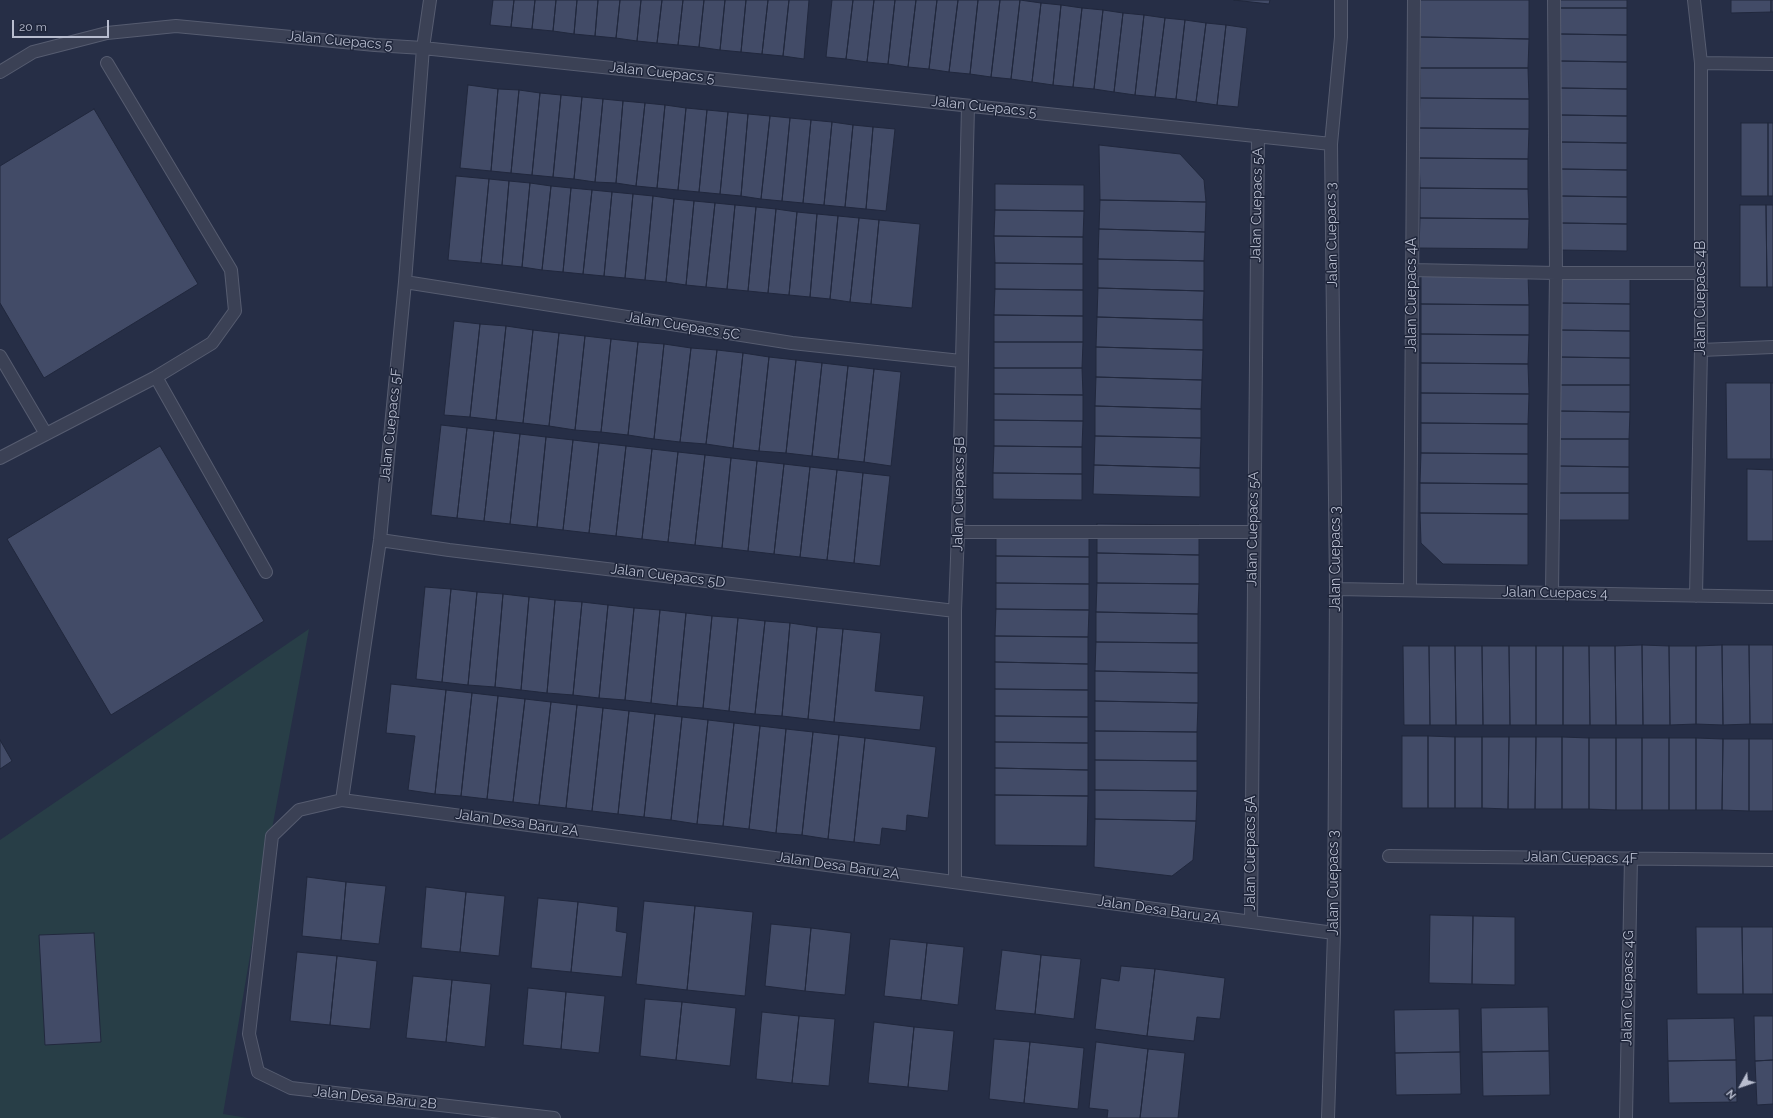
<!DOCTYPE html>
<html>
<head>
<meta charset="utf-8">
<style>
	body { margin:0 }
	#map { position:relative; width:1773px; height:1118px; overflow:hidden; background:#262e46; font-family:Raleway,sans-serif }
	canvas { display:block }
	.north { position:absolute; left:1721px; top:1066px; width:40px; height:40px; -webkit-text-stroke:3px #1f263b; paint-order:stroke; rotate:230deg; font-size:11px; font-weight:700; line-height:16px; text-align:center; color:#b8bdcf }
	.north::after { content:''; display:block; margin:auto; width:14px; height:18px; background:#b8bdcf; clip-path:polygon(50% 0,100% 100%,50% 72%,0 100%) }
	.scale { position:absolute; left:12px; top:20px; width:97px; height:18px; box-sizing:border-box; border:2px solid #b8bdcf; border-top:0; padding-left:5px; font-size:12px; line-height:14px; white-space:nowrap; color:#b8bdcf; -webkit-text-stroke:3px #1f263b; paint-order:stroke }
</style>
</head>
<body>
<div id="map">
<canvas width="1773" height="1118"></canvas>
<div class="north">N</div>
<div class="scale">20 m</div>
</div>
<script>
const context = document.querySelector('canvas').getContext('2d');
context.lineJoin = 'round';
function fillPath(path, color) { context.fillStyle = color; context.fill(path, 'evenodd'); }
const poly = rows => new Path2D(rows.map(r => 'M' + r).join(''));
function stroke(path, color, width, dash) { context.strokeStyle = color; context.lineWidth = width; context.lineCap = dash ? 'butt' : 'round'; context.setLineDash(dash || []); context.stroke(path); }
function drawText(font, color, halo, rows, align = 'center') {
  context.font = font + ' Raleway,sans-serif'; context.lineWidth = 3; context.setLineDash([]); context.textBaseline = 'middle'; context.strokeStyle = halo; context.fillStyle = color; for (const [text, x, y, turn = 0] of rows) {
    context.save(); context.translate(x, y); context.rotate((+turn || 0) * Math.PI / 180); context.textAlign = isNaN(turn) ? turn : align; if (halo) context.strokeText(text, 0, 0); context.fillText(text, 0, 0); context.restore();
  }
}
const green = poly([
	[309,629,267,856,223,1114,248,1118,0,1118,0,840]
]);
const building = poly([
	[493,0,514,0,511,27,490,25,493,0],
	[514,0,535,0,532,29,511,27,514,0],
	[535,0,556,0,553,31,532,29,535,0],
	[556,0,577,0,574,34,553,31,556,0],
	[577,0,598,0,595,36,574,34,577,0],
	[598,0,620,0,616,38,595,36,598,0],
	[620,0,641,0,637,41,616,38,620,0],
	[641,0,662,0,657,43,637,41,641,0],
	[662,0,683,0,678,45,657,43,662,0],
	[683,0,704,0,699,47,678,45,683,0],
	[704,0,725,0,720,50,699,47,704,0],
	[725,0,746,0,741,52,720,50,725,0],
	[746,0,768,0,762,54,741,52,746,0],
	[768,0,789,0,783,56,762,54,768,0],
	[789,0,809,0,804,59,783,56,789,0],
	[832,0,853,0,846,59,826,57,832,0],
	[853,0,874,0,867,62,846,59,853,0],
	[874,0,895,0,888,64,867,62,874,0],
	[895,0,916,0,908,67,888,64,895,0],
	[916,0,937,0,929,69,908,67,916,0],
	[937,0,958,0,949,72,929,69,937,0],
	[958,0,978,0,970,74,949,72,958,0],
	[978,0,1000,0,991,77,970,74,978,0],
	[1000,0,1020,0,1011,79,991,77,1000,0],
	[1020,0,1041,3,1032,82,1011,79,1020,0],
	[1234,0,1270,0,1269,4,1234,0],
	[1420,0,1529,0,1529,39,1420,37,1420,0],
	[1560,0,1627,0,1627,8,1560,8,1560,0],
	[1731,0,1771,0,1771,12,1731,13,1731,0],
	[1771,0,1773,0,1773,12,1771,12,1771,0],
	[1041,3,1061,5,1053,85,1032,82,1041,3],
	[1061,5,1082,8,1073,87,1053,85,1061,5],
	[1082,8,1103,10,1094,89,1073,87,1082,8],
	[1560,8,1627,8,1627,35,1560,34,1560,8],
	[1103,10,1123,13,1114,92,1094,89,1103,10],
	[1123,13,1144,15,1135,95,1114,92,1123,13],
	[1144,15,1165,18,1155,97,1135,95,1144,15],
	[1165,18,1185,20,1176,99,1155,97,1165,18],
	[1185,20,1206,23,1196,102,1176,99,1185,20],
	[1206,23,1226,25,1217,105,1196,102,1206,23],
	[1226,25,1247,28,1238,107,1217,105,1226,25],
	[1560,34,1627,35,1627,62,1560,61,1560,34],
	[1420,37,1529,39,1528,68,1420,68,1420,37],
	[1560,61,1627,62,1627,89,1560,88,1560,61],
	[1420,68,1528,68,1529,99,1420,98,1420,68],
	[468,85,498,89,491,171,460,168,468,85],
	[1560,88,1627,89,1627,116,1560,115,1560,88],
	[498,89,519,90,511,173,491,171,498,89],
	[519,90,540,93,532,175,511,173,519,90],
	[540,93,561,95,553,177,532,175,540,93],
	[561,95,582,97,574,179,553,177,561,95],
	[582,97,603,99,595,182,574,179,582,97],
	[1420,98,1529,99,1529,129,1419,128,1420,98],
	[603,99,623,101,616,183,595,182,603,99],
	[623,101,645,103,636,186,616,183,623,101],
	[645,103,665,105,657,188,636,186,645,103],
	[665,105,686,108,678,190,657,188,665,105],
	[686,108,707,110,699,192,678,190,686,108],
	[94,109,198,284,44,378,0,303,0,166,94,109],
	[707,110,728,112,720,194,699,192,707,110],
	[728,112,748,114,741,196,720,194,728,112],
	[748,114,770,116,761,199,741,196,748,114],
	[1560,115,1627,116,1627,143,1560,142,1560,115],
	[770,116,790,118,782,201,761,199,770,116],
	[790,118,811,120,803,203,782,201,790,118],
	[811,120,832,122,824,205,803,203,811,120],
	[832,122,853,125,845,207,824,205,832,122],
	[1741,123,1768,123,1768,196,1741,196,1741,123],
	[1768,123,1773,123,1773,196,1768,196,1768,123],
	[853,125,873,127,866,209,845,207,853,125],
	[873,127,895,129,886,211,866,209,873,127],
	[1419,128,1529,129,1528,159,1419,158,1419,128],
	[1560,142,1627,143,1627,170,1560,169,1560,142],
	[1099,145,1180,154,1204,180,1206,202,1100,200,1099,145],
	[1419,158,1528,159,1528,189,1420,188,1419,158],
	[1560,169,1627,170,1627,197,1560,196,1560,169],
	[456,176,489,179,481,263,448,260,456,176],
	[489,179,509,181,502,265,481,263,489,179],
	[509,181,530,183,522,267,502,265,509,181],
	[530,183,551,186,542,270,522,267,530,183],
	[995,184,1084,185,1084,211,995,210,995,184],
	[551,186,571,188,563,272,542,270,551,186],
	[571,188,592,190,583,274,563,272,571,188],
	[1420,188,1528,189,1529,219,1420,218,1420,188],
	[592,190,612,192,604,276,583,274,592,190],
	[612,192,633,194,625,278,604,276,612,192],
	[633,194,653,196,645,280,625,278,633,194],
	[653,196,674,199,666,282,645,280,653,196],
	[1560,196,1627,197,1627,224,1560,223,1560,196],
	[674,199,694,201,686,285,666,282,674,199],
	[1100,200,1206,202,1205,232,1099,229,1100,200],
	[694,201,715,203,706,287,686,285,694,201],
	[715,203,735,205,727,289,706,287,715,203],
	[735,205,756,207,748,291,727,289,735,205],
	[1740,205,1766,205,1767,287,1740,287,1740,205],
	[1766,205,1773,205,1773,287,1767,287,1766,205],
	[756,207,776,209,768,293,748,291,756,207],
	[776,209,797,212,789,295,768,293,776,209],
	[995,210,1084,211,1083,237,994,236,995,210],
	[797,212,817,214,810,297,789,295,797,212],
	[817,214,838,216,830,299,810,297,817,214],
	[838,216,859,218,850,302,830,299,838,216],
	[859,218,879,220,871,304,850,302,859,218],
	[1420,218,1529,219,1528,249,1419,248,1420,218],
	[879,220,920,224,912,308,871,304,879,220],
	[1560,223,1627,224,1627,251,1559,250,1560,223],
	[1099,229,1205,232,1204,261,1098,259,1099,229],
	[994,236,1083,237,1083,264,995,263,994,236],
	[1098,259,1204,261,1204,291,1098,288,1098,259],
	[995,263,1083,264,1083,290,995,289,995,263],
	[1421,274,1528,274,1529,305,1421,304,1421,274],
	[1558,276,1630,277,1630,304,1558,303,1558,276],
	[1098,288,1204,291,1203,320,1097,317,1098,288],
	[995,289,1083,290,1083,316,994,315,995,289],
	[1558,303,1630,304,1630,331,1558,330,1558,303],
	[1421,304,1529,305,1529,335,1421,334,1421,304],
	[994,315,1083,316,1083,342,994,342,994,315],
	[1097,317,1203,320,1203,350,1096,347,1097,317],
	[454,321,480,324,470,417,444,415,454,321],
	[480,324,506,326,496,420,470,417,480,324],
	[506,326,533,330,523,423,496,420,506,326],
	[533,330,559,333,549,426,523,423,533,330],
	[1558,330,1630,331,1630,358,1557,357,1558,330],
	[559,333,585,336,575,430,549,426,559,333],
	[1421,334,1529,335,1528,364,1421,363,1421,334],
	[585,336,611,339,601,432,575,430,585,336],
	[611,339,638,342,628,435,601,432,611,339],
	[638,342,664,344,654,439,628,435,638,342],
	[994,342,1083,342,1082,368,994,368,994,342],
	[664,344,691,348,680,442,654,439,664,344],
	[1096,347,1203,350,1202,380,1096,377,1096,347],
	[691,348,717,350,706,444,680,442,691,348],
	[717,350,743,353,733,448,706,444,717,350],
	[743,353,769,357,759,451,733,448,743,353],
	[769,357,796,360,786,453,759,451,769,357],
	[1557,357,1630,358,1630,385,1557,385,1557,357],
	[796,360,822,363,812,456,786,453,796,360],
	[822,363,848,366,838,459,812,456,822,363],
	[1421,363,1528,364,1529,394,1421,393,1421,363],
	[848,366,874,369,864,462,838,459,848,366],
	[994,368,1082,368,1083,395,994,394,994,368],
	[874,369,901,372,891,466,864,462,874,369],
	[1096,377,1202,380,1201,409,1095,406,1096,377],
	[1726,383,1771,383,1771,459,1727,459,1726,383],
	[1771,383,1773,383,1773,459,1771,459,1771,383],
	[1557,385,1630,385,1630,412,1557,411,1557,385],
	[1421,393,1529,394,1528,424,1421,423,1421,393],
	[994,394,1083,395,1083,421,994,420,994,394],
	[1095,406,1201,409,1201,438,1095,436,1095,406],
	[1557,411,1630,412,1629,439,1557,439,1557,411],
	[994,420,1083,421,1082,447,994,446,994,420],
	[1421,423,1528,424,1528,454,1421,453,1421,423],
	[441,425,467,428,457,518,431,515,441,425],
	[467,428,494,431,484,521,457,518,467,428],
	[494,431,520,434,510,524,484,521,494,431],
	[520,434,546,437,537,527,510,524,520,434],
	[1095,436,1201,438,1200,468,1094,465,1095,436],
	[546,437,573,440,563,530,537,527,546,437],
	[1557,439,1629,439,1629,467,1557,466,1557,439],
	[573,440,599,443,589,533,563,530,573,440],
	[599,443,626,446,616,536,589,533,599,443],
	[160,446,264,621,111,715,7,539,160,446],
	[626,446,652,449,642,539,616,536,626,446],
	[994,446,1082,447,1082,474,993,473,994,446],
	[652,449,678,452,668,542,642,539,652,449],
	[678,452,705,455,695,545,668,542,678,452],
	[1421,453,1528,454,1528,484,1420,483,1421,453],
	[705,455,731,458,722,548,695,545,705,455],
	[731,458,757,461,748,551,722,548,731,458],
	[757,461,784,464,774,554,748,551,757,461],
	[784,464,810,467,800,557,774,554,784,464],
	[1094,465,1200,468,1200,497,1093,494,1094,465],
	[1557,466,1629,467,1629,493,1557,493,1557,466],
	[810,467,837,470,827,560,800,557,810,467],
	[1747,469,1773,470,1773,541,1747,541,1747,469],
	[837,470,863,473,854,563,827,560,837,470],
	[863,473,890,476,880,566,854,563,863,473],
	[993,473,1082,474,1082,500,993,499,993,473],
	[1420,483,1528,484,1528,514,1420,513,1420,483],
	[1557,493,1629,493,1629,520,1557,520,1557,493],
	[1420,513,1528,514,1528,565,1443,564,1421,543,1420,513],
	[1097,524,1199,525,1199,555,1097,553,1097,524],
	[996,529,1089,531,1089,557,996,556,996,529],
	[1097,553,1199,555,1199,584,1097,583,1097,553],
	[996,556,1089,557,1089,584,996,583,996,556],
	[996,583,1089,584,1089,610,996,609,996,583],
	[1097,583,1199,584,1198,614,1096,612,1097,583],
	[425,587,451,589,442,682,416,679,425,587],
	[451,589,477,592,468,685,442,682,451,589],
	[477,592,503,594,495,687,468,685,477,592],
	[503,594,529,597,521,690,495,687,503,594],
	[529,597,555,600,547,693,521,690,529,597],
	[555,600,582,602,573,695,547,693,555,600],
	[582,602,608,605,599,698,573,695,582,602],
	[608,605,634,608,625,700,599,698,608,605],
	[634,608,660,610,651,703,625,700,634,608],
	[996,609,1089,610,1088,637,995,636,996,609],
	[660,610,686,613,677,706,651,703,660,610],
	[1096,612,1198,614,1198,643,1096,642,1096,612],
	[686,613,712,616,703,708,677,706,686,613],
	[712,616,738,618,729,711,703,708,712,616],
	[738,618,765,621,755,714,729,711,738,618],
	[765,621,790,623,782,716,755,714,765,621],
	[790,623,817,627,808,719,782,716,790,623],
	[817,627,843,629,834,722,808,719,817,627],
	[843,629,881,633,875,691,924,696,920,730,834,722,843,629],
	[995,636,1088,637,1088,664,995,662,995,636],
	[1096,642,1198,643,1198,673,1095,671,1096,642],
	[1642,645,1669,646,1670,725,1643,725,1642,645],
	[1642,645,1643,725,1616,725,1615,646,1642,645],
	[1722,645,1749,645,1750,724,1723,725,1722,645],
	[1722,645,1723,725,1696,724,1696,646,1722,645],
	[1749,645,1773,645,1773,724,1750,724,1749,645],
	[1403,646,1429,646,1430,725,1404,725,1403,646],
	[1429,646,1455,646,1456,725,1430,725,1429,646],
	[1455,646,1482,646,1483,725,1456,725,1455,646],
	[1482,646,1509,646,1510,725,1483,725,1482,646],
	[1509,646,1536,646,1536,725,1510,725,1509,646],
	[1536,646,1563,646,1563,725,1536,725,1536,646],
	[1563,646,1589,646,1590,725,1563,725,1563,646],
	[1589,646,1615,646,1616,725,1590,725,1589,646],
	[1669,646,1696,646,1696,724,1670,725,1669,646],
	[995,662,1088,664,1088,690,995,689,995,662],
	[1095,671,1198,673,1198,703,1095,701,1095,671],
	[391,684,446,690,435,794,408,790,415,736,386,733,391,684],
	[995,689,1088,690,1088,717,995,716,995,689],
	[446,690,472,693,461,796,435,794,446,690],
	[472,693,498,696,487,799,461,796,472,693],
	[498,696,525,699,513,802,487,799,498,696],
	[525,699,551,702,539,805,513,802,525,699],
	[1095,701,1198,703,1197,732,1095,731,1095,701],
	[551,702,577,705,566,808,539,805,551,702],
	[577,705,603,708,592,811,566,808,577,705],
	[603,708,629,711,618,814,592,811,603,708],
	[629,711,655,714,644,817,618,814,629,711],
	[655,714,682,717,671,820,644,817,655,714],
	[995,716,1088,717,1088,743,995,742,995,716],
	[682,717,708,720,697,824,671,820,682,717],
	[708,720,734,723,723,826,697,824,708,720],
	[734,723,760,726,749,829,723,826,734,723],
	[760,726,786,729,776,833,749,829,760,726],
	[786,729,813,732,802,835,776,833,786,729],
	[1095,731,1197,732,1197,761,1095,760,1095,731],
	[813,732,839,735,828,839,802,835,813,732],
	[839,735,865,738,854,842,828,839,839,735],
	[1402,736,1428,736,1428,808,1402,808,1402,736],
	[1428,736,1455,737,1455,808,1428,808,1428,736],
	[1455,737,1482,737,1482,808,1455,808,1455,737],
	[1482,737,1509,737,1508,809,1482,808,1482,737],
	[1509,737,1536,737,1535,809,1508,809,1509,737],
	[1536,737,1562,737,1562,809,1535,809,1536,737],
	[1562,737,1589,738,1589,809,1562,809,1562,737],
	[865,738,936,747,928,818,907,815,906,831,882,828,880,845,854,842,865,738],
	[1589,738,1616,738,1616,810,1589,809,1589,738],
	[1616,738,1642,738,1642,810,1616,810,1616,738],
	[1642,738,1669,738,1669,810,1642,810,1642,738],
	[1669,738,1696,738,1696,810,1669,810,1669,738],
	[1696,738,1723,739,1722,810,1696,810,1696,738],
	[1723,739,1749,739,1749,811,1722,810,1723,739],
	[1749,739,1773,739,1773,811,1749,811,1749,739],
	[0,740,12,761,0,769,0,740],
	[995,742,1088,743,1088,770,995,768,995,742],
	[1095,760,1197,761,1197,791,1095,790,1095,760],
	[995,768,1088,770,1088,796,995,795,995,768],
	[1095,790,1197,791,1196,821,1095,819,1095,790],
	[995,795,1088,796,1087,846,995,845,995,795],
	[1095,819,1196,821,1193,860,1172,876,1094,867,1095,819],
	[307,877,346,882,341,940,302,936,307,877],
	[346,882,386,886,379,944,341,940,346,882],
	[426,887,466,892,460,952,421,948,426,887],
	[466,892,505,896,499,956,460,952,466,892],
	[538,898,578,902,571,972,531,968,538,898],
	[644,901,695,906,687,990,636,984,644,901],
	[578,902,618,907,616,931,627,933,622,977,571,972,578,902],
	[695,906,753,912,745,996,687,990,695,906],
	[1430,915,1473,916,1472,984,1429,983,1430,915],
	[1473,916,1515,917,1515,985,1472,984,1473,916],
	[771,924,811,928,805,991,765,986,771,924],
	[1696,927,1742,927,1743,994,1697,994,1696,927],
	[1742,927,1773,927,1773,994,1743,994,1742,927],
	[811,928,851,933,845,995,805,991,811,928],
	[94,933,101,1042,45,1045,39,935,94,933],
	[890,939,927,943,921,1000,884,996,890,939],
	[927,943,964,947,958,1005,921,1000,927,943],
	[1002,950,1041,955,1035,1014,995,1010,1002,950],
	[297,952,337,956,330,1025,290,1021,297,952],
	[1041,955,1081,959,1074,1019,1035,1014,1041,955],
	[337,956,377,961,370,1029,330,1025,337,956],
	[1121,966,1155,969,1147,1036,1095,1029,1101,978,1119,981,1121,966],
	[1155,969,1225,978,1220,1019,1197,1017,1194,1041,1147,1036,1155,969],
	[413,976,452,980,446,1042,406,1038,413,976],
	[452,980,491,984,485,1047,446,1042,452,980],
	[528,988,566,992,561,1049,523,1045,528,988],
	[566,992,605,996,599,1053,561,1049,566,992],
	[645,999,682,1002,676,1060,640,1056,645,999],
	[682,1002,736,1008,730,1066,676,1060,682,1002],
	[1548,1007,1549,1051,1482,1052,1481,1008,1548,1007],
	[1459,1009,1460,1052,1395,1053,1394,1010,1459,1009],
	[762,1012,799,1016,792,1083,756,1079,762,1012],
	[799,1016,835,1019,829,1086,792,1083,799,1016],
	[1754,1016,1773,1016,1773,1060,1755,1061,1754,1016],
	[1734,1018,1736,1060,1668,1061,1667,1019,1734,1018],
	[874,1022,914,1027,908,1087,868,1083,874,1022],
	[914,1027,954,1031,948,1091,908,1087,914,1027],
	[994,1039,1030,1042,1024,1103,989,1099,994,1039],
	[1030,1042,1084,1048,1078,1109,1024,1103,1030,1042],
	[1096,1042,1148,1049,1140,1118,1107,1118,1108,1110,1089,1108,1096,1042],
	[1148,1049,1185,1053,1178,1118,1140,1118,1148,1049],
	[1549,1051,1550,1095,1483,1096,1482,1052,1549,1051],
	[1460,1052,1461,1094,1396,1095,1395,1053,1460,1052],
	[1736,1060,1737,1102,1669,1103,1668,1061,1736,1060],
	[1773,1060,1773,1104,1757,1105,1755,1061,1773,1060]
]);
const minor = poly([
	[1694,0,1701,63,1701,350,1696,596],
	[1701,63,1773,64],
	[0,72,33,52,107,33,176,26,375,45,423,48,1331,144],
	[1412,270,1556,273,1701,273],
	[405,282,792,343,961,361],
	[1701,350,1773,347],
	[0,356,46,434],
	[156,377,266,572],
	[0,458,156,377,212,343,235,311,231,270,107,63],
	[958,532,1253,532],
	[380,540,449,550,955,611],
	[1336,589,1773,597],
	[1410,590,1414,0],
	[1552,593,1556,273,1554,0],
	[342,800,380,540,405,282,423,48,430,0],
	[1389,856,1773,860],
	[955,882,955,611,958,532,968,106],
	[1251,922,1258,136],
	[554,1118,291,1088,258,1072,249,1034,272,836,299,810,342,800,1334,933],
	[1328,1118,1334,933,1336,589,1331,144,1341,37,1341,0],
	[1626,1118,1631,858]
]);
const streetNames = [
	["Jalan Cuepacs 5",340,41,5],
	["Jalan Cuepacs 5",662,73,6],
	["Jalan Cuepacs 5",984,107,6],
	["Jalan Cuepacs 5A",1257,205,-89],
	["Jalan Cuepacs 3",1332,235,-91],
	["Jalan Cuepacs 4A",1412,295,-90],
	["Jalan Cuepacs 4B",1701,298,-90],
	["Jalan Cuepacs 5C",683,326,9],
	["Jalan Cuepacs 5F",391,425,-84],
	["Jalan Cuepacs 5B",959,494,-89],
	["Jalan Cuepacs 5A",1253,529,-89],
	["Jalan Cuepacs 3",1336,559,-90],
	["Jalan Cuepacs 5D",668,576,7],
	["Jalan Cuepacs 4",1555,593,1],
	["Jalan Desa Baru 2A",517,823,8],
	["Jalan Cuepacs 5A",1251,853,-90],
	["Jalan Cuepacs 4F",1581,858,1],
	["Jalan Desa Baru 2A",838,866,8],
	["Jalan Cuepacs 3",1334,883,-90],
	["Jalan Desa Baru 2A",1159,910,8],
	["Jalan Cuepacs 4G",1628,988,-89],
	["Jalan Desa Baru 2B",375,1098,6]
];
fillPath(green, '#283e47');
fillPath(building, '#424b67');
stroke(building, '#21283d', 1);
stroke(minor, '#565c70', 14);
stroke(minor, '#3b4155', 12);
drawText('14px', '#b8bdcf', '#1f263b', streetNames);
</script>
</body>
</html>
